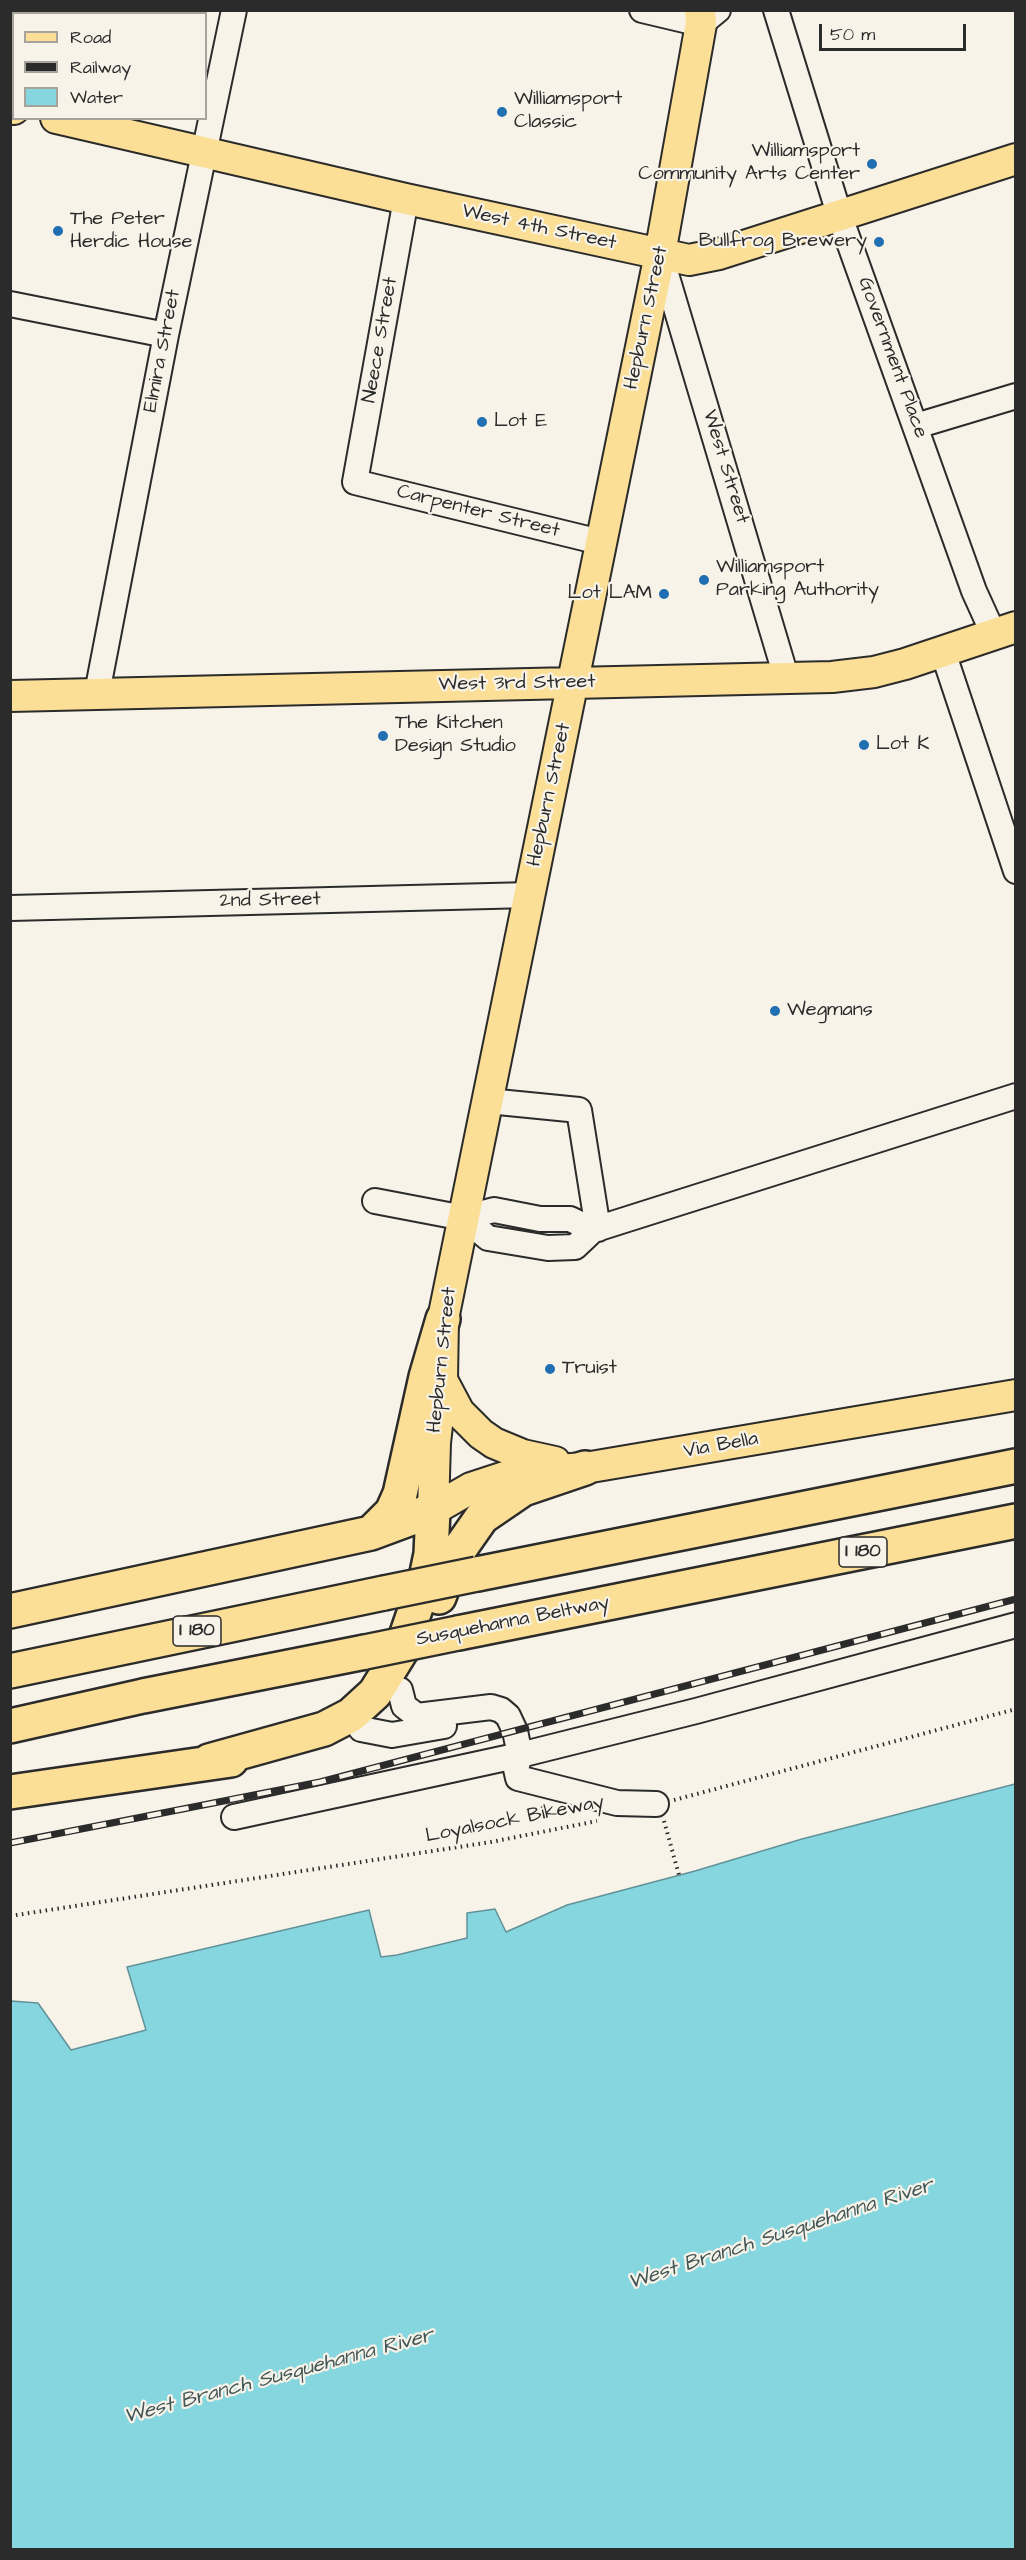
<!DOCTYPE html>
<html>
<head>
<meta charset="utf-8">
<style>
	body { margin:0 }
	#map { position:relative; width:1026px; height:2560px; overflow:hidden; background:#f7f3e8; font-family:"Architects Daughter",sans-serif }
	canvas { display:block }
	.frame { position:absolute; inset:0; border:12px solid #2b2b2b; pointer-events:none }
	.legend { position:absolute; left:12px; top:12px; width:195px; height:108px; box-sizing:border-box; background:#f7f3e8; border:2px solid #a5a39c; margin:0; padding:8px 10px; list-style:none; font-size:18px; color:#2b2b2b }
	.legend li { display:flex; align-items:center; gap:12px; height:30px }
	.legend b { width:30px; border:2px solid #a5a39c }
	.scale { position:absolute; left:819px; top:24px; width:147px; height:27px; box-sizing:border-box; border:3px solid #2b2b2b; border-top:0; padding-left:8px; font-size:18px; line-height:21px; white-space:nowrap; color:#2b2b2b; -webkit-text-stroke:4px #f7f3e8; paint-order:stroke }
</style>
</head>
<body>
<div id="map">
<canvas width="1026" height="2560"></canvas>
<div class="frame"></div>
<ul class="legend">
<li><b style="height:8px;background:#fbdf96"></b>Road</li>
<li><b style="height:8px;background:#2b2b2b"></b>Railway</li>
<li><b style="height:16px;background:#86d6e0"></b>Water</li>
</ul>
<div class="scale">50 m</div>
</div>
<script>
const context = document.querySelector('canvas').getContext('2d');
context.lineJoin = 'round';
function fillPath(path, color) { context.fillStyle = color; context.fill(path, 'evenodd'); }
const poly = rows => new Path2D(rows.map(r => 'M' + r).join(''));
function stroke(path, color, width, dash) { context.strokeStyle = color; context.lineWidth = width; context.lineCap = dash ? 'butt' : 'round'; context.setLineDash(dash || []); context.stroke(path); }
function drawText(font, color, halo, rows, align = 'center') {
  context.font = font + ' "Architects Daughter",sans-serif'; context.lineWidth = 4.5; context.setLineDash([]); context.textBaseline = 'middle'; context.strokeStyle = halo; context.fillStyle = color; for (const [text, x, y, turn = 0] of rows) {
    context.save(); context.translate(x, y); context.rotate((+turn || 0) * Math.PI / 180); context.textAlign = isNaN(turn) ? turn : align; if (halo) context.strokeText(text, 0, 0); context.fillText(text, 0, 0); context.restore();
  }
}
const water = poly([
	[1015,1784,1015,2549,11,2549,11,2001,38,2003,71,2050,146,2030,127,1967,369,1910,381,1957,397,1955,467,1938,467,1913,495,1909,506,1932,567,1905,695,1871,802,1839,1015,1784]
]);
const path = poly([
	[674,1800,1016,1709],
	[664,1821,679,1875],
	[10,1916,491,1842,597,1821]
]);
const minor = poly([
	[642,10,701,24,718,10],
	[776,10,840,217,974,591,994,635],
	[406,199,355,482,600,542],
	[660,254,787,680],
	[10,304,166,335],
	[916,426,1016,396],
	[943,652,1016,871],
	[97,693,166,335,234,10],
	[10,908,530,895],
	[488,1101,579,1110,598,1229],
	[375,1201,464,1218,488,1238,548,1248,575,1247,593,1230,1016,1096],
	[464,1218,494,1210,540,1219,570,1219,593,1230],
	[400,1690,404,1706,417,1716,491,1707,501,1710,508,1716,515,1731,520,1755,516,1769,518,1778,617,1803,656,1804],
	[361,1729,392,1735,444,1726],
	[234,1817,520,1755,696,1711,1016,1625]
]);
const major = poly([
	[10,108,14,109],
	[56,118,406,199,689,260,719,254,1016,159],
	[10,696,832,677,874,672,905,664,1016,627],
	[442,1380,459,1412,481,1434,494,1443,523,1455,555,1462],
	[433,1510,435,1443,442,1380,443,1319,660,254,701,24,700,10],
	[433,1510,471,1488,517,1473,585,1468,1016,1395]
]);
const highway = poly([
	[371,1533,392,1512,400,1494,426,1377,443,1319],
	[477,1574,1016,1466],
	[439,1597,454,1557,482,1517,523,1489,585,1468],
	[10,1611,371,1533,433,1510,431,1554,426,1578,401,1651,375,1693,351,1715,324,1729,209,1761],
	[458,1633,1016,1521],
	[10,1671,384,1593],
	[10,1726,143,1696,365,1652],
	[10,1792,231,1760]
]);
const rail = poly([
	[10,1843,320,1782,1016,1599]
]);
const highwayBridge = poly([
	[384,1593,477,1574],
	[365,1652,458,1633]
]);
const markers = [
	[502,112,6,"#1f6fb2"],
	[872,164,6,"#1f6fb2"],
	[58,231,6,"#1f6fb2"],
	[879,242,6,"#1f6fb2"],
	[482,422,6,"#1f6fb2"],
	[704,580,6,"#1f6fb2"],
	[664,594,6,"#1f6fb2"],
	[383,736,6,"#1f6fb2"],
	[864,745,6,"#1f6fb2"],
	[775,1011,6,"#1f6fb2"],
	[550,1369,6,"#1f6fb2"]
];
const shields = [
	[863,1552,48],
	[197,1631,48]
];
const shieldNames = [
	["I 180",863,1552],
	["I 180",197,1631]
];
const poiNames = [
	["Williamsport",514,100],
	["Classic",514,123],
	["Williamsport",860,152,"right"],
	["Community Arts Center",860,175,"right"],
	["The Peter",70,220],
	["Herdic House",70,243],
	["Bullfrog Brewery",867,242,"right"],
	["Lot E",494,422],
	["Williamsport",716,568],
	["Parking Authority",716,591],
	["Lot LAM",652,594,"right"],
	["The Kitchen",395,724],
	["Design Studio",395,747],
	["Lot K",876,745],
	["Wegmans",787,1011],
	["Truist",562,1369]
];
const streetNames = [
	["West 4th Street",539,228,12],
	["Hepburn Street",647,318,-78],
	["Neece Street",381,340,-80],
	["Elmira Street",163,351,-79],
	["Government Place",892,358,70],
	["West Street",725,467,73],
	["Carpenter Street",478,512,14],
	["West 3rd Street",517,684,-1],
	["Hepburn Street",550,795,-78],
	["2nd Street",270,901,-1],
	["Hepburn Street",443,1360,-84],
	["Via Bella",721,1446,-10],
	["Susquehanna Beltway",513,1622,-11],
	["Loyalsock Bikeway",515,1820,-11]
];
const waterNames = [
	["West Branch Susquehanna River",781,2235,-18],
	["West Branch Susquehanna River",279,2377,-15]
];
fillPath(water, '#86d6e0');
stroke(water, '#629298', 1.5);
stroke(minor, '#2b2b2b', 28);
stroke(major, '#2b2b2b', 34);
stroke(highway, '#2b2b2b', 38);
stroke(path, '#2b2b2b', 4, [1.5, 4.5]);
stroke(minor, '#f7f3e8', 24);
stroke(major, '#fbdf96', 30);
stroke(highway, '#fbdf96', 33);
stroke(rail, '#2b2b2b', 7);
stroke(rail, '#f7f3e8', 4.5, [14]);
stroke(highwayBridge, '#2b2b2b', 38, []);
stroke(highwayBridge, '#fbdf96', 33);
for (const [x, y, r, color] of markers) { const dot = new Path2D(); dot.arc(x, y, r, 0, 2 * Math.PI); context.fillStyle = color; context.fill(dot); stroke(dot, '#f7f3e8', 2); }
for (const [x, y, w] of shields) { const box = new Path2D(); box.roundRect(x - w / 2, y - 15, w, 30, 4.5); context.fillStyle = '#f7f3e8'; context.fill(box); stroke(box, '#2b2b2b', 1.5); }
drawText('bold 18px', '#2b2b2b', null, shieldNames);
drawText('20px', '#2b2b2b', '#f7f3e8', poiNames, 'left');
drawText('20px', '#2b2b2b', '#f7f3e8', streetNames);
drawText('italic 21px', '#425658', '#f7f3e8', waterNames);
</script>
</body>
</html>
